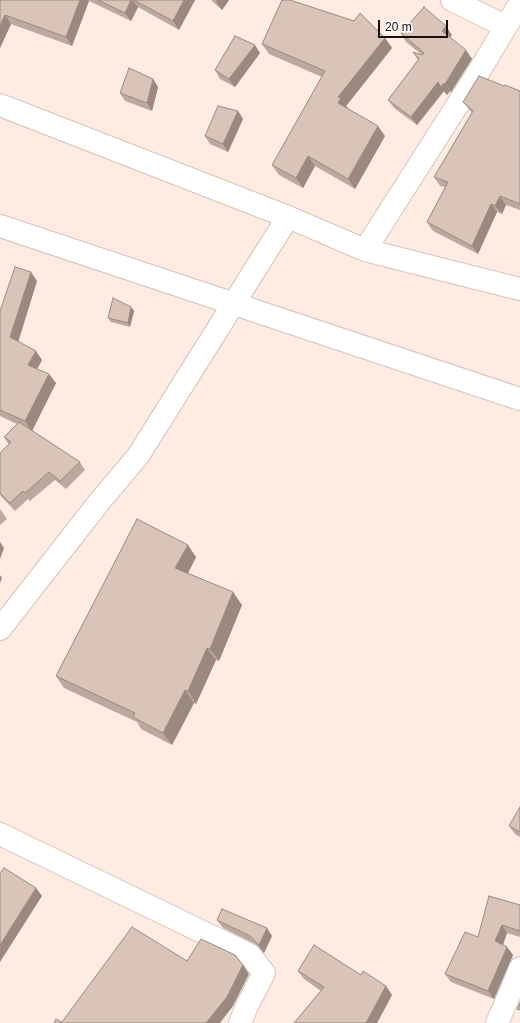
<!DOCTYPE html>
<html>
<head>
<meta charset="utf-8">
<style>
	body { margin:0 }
	#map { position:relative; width:520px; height:1023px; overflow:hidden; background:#feece2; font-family:Arial,sans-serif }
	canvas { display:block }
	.scale { position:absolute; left:378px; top:20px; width:70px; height:18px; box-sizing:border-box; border:2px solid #150e0a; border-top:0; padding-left:5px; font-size:12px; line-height:14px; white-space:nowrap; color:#150e0a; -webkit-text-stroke:3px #fdfdfd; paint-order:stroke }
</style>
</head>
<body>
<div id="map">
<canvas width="520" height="1023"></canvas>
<div class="scale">20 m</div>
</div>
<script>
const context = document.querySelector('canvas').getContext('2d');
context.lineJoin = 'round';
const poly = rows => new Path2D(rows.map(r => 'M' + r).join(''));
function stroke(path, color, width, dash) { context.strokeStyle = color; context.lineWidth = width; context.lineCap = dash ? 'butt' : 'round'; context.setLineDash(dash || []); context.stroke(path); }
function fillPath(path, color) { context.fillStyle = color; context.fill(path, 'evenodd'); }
const minor = poly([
	[452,0,505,26],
	[0,105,288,217,365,250,520,289],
	[0,226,520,399],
	[365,250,481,68,520,3],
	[0,629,100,501,138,456,288,217],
	[0,834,250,955,264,973,247,1006,240,1023],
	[497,1023,511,991,520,968]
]);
const wall = poly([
	[0,0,195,0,179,30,138,7,131,21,89,1,72,46,11,24,0,48],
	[211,0,229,0,222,10],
	[401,33,452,35,450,37,472,59,451,92,450,91,447,95,444,91,417,125,394,108,388,100,418,60,413,52,422,55,406,42],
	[385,38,392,48,346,106,348,108,385,136,355,189,315,166,303,188,279,175,272,165,322,77,269,54,262,44],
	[260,53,235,87,220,79,215,70],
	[153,79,158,87,152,111,125,101,120,93],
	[504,86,520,91,520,210,506,205,502,214,497,212,478,254,433,231,427,222,445,187,440,186,434,177,472,113,463,102],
	[238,111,243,119,228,152,210,144,205,136],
	[37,281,18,341,42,360,37,369,56,383,32,431,80,462,85,470,66,489,55,480,30,501,28,499,15,511,0,495,0,453,9,445,4,437,17,424,0,416,0,311],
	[131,307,134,311,130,327,111,322,108,318],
	[0,509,7,519,0,525],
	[196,557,188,573,242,605,219,661,216,660,196,704,194,703,172,745,141,729,137,722,64,688,56,676],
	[520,807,520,837,515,834,509,826],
	[520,905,520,937,507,933,503,945,507,947,513,955,494,999,451,982,445,974,478,937],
	[217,920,272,936,264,953,255,944,223,928],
	[298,971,361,975,386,986,392,995,377,1023,294,1023,321,991,304,979]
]);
const shadedWall = poly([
	[80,0,88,0,89,1,72,46,66,37],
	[131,0,132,0,138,7,131,21,125,13],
	[184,0,195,0,179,30,173,21],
	[217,0,229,0,222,10,216,1],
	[5,15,11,24,0,48,0,26],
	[446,26,452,35,448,40,442,31],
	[385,38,392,48,346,106,348,108,338,103,338,97],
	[255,45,260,53,235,87,229,79],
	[466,50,472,59,451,92,445,84],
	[153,79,158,87,152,111,147,103],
	[438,82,444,83,450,91,447,95,444,91,417,125,411,117],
	[238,111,243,119,228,152,223,144],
	[378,126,385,136,355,189,348,179],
	[308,156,315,166,303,188,296,178],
	[500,196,506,205,502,214,495,206],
	[491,204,497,212,478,254,472,246],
	[31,272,37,281,17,346,10,337],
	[131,307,134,311,130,327,128,323],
	[36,351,42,360,34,374,28,365],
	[49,374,56,383,32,431,25,421],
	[0,542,4,548,0,559],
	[188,545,196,557,184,581,175,568],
	[0,575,2,578,0,583],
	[233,592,242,605,219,661,210,649],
	[207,648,216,660,196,704,188,691],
	[185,690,194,703,172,745,163,733],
	[36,888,42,896,0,962,0,945],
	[502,925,507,933,501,950,495,941],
	[267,928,272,936,264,953,259,945],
	[507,947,513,955,494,999,488,991],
	[243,965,249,974,233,1006,220,1023,206,1023],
	[386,986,392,995,377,1023,366,1023]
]);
const building = poly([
	[0,0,80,0,66,37,5,15,0,26,0,0],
	[98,0,131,0,125,13,98,0],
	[134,0,184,0,173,21,134,0],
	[282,0,290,0,354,21,360,13,385,38,338,97,341,98,338,103,378,126,348,179,308,156,296,178,272,165,325,71,262,44,282,0],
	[424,7,446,26,442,31,466,50,445,84,444,83,441,87,438,82,411,117,388,100,419,59,413,52,422,55,424,53,401,33,424,7],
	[235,36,255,45,229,79,215,70,235,36],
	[129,68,153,79,147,103,120,93,129,68],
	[479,76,504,86,505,85,520,91,520,204,500,196,495,206,491,204,472,246,427,222,448,182,434,177,473,111,463,102,479,76],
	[218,106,238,111,223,144,205,136,218,106],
	[15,267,31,272,10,337,36,351,28,365,49,374,25,421,0,410,0,311,15,267],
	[113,298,131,307,128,323,108,318,113,298],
	[19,422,80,462,60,481,49,472,25,493,23,491,10,503,0,493,0,453,11,442,4,437,19,422],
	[137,519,188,545,175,568,233,592,210,649,207,648,188,691,185,690,163,733,133,717,135,713,56,676,137,519],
	[520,807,520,832,509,826,520,807],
	[4,868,36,888,0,945,0,873,4,868],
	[489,896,520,905,520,931,502,925,495,941,507,947,488,991,445,974,465,932,478,937,489,896],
	[222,909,267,928,259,945,250,936,217,920,222,909],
	[132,927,187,961,201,939,235,955,243,965,227,997,206,1023,54,1023,56,1019,62,1022,132,927],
	[314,945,361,975,363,971,386,986,366,1023,294,1023,324,987,298,971,314,945],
	[520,1003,520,1010,517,1009,520,1003]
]);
stroke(minor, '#d9c3b7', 24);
stroke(minor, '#fff', 22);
fillPath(wall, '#bba99e');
fillPath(shadedWall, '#998981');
fillPath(building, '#dac4b8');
stroke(building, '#998981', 1);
</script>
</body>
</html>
